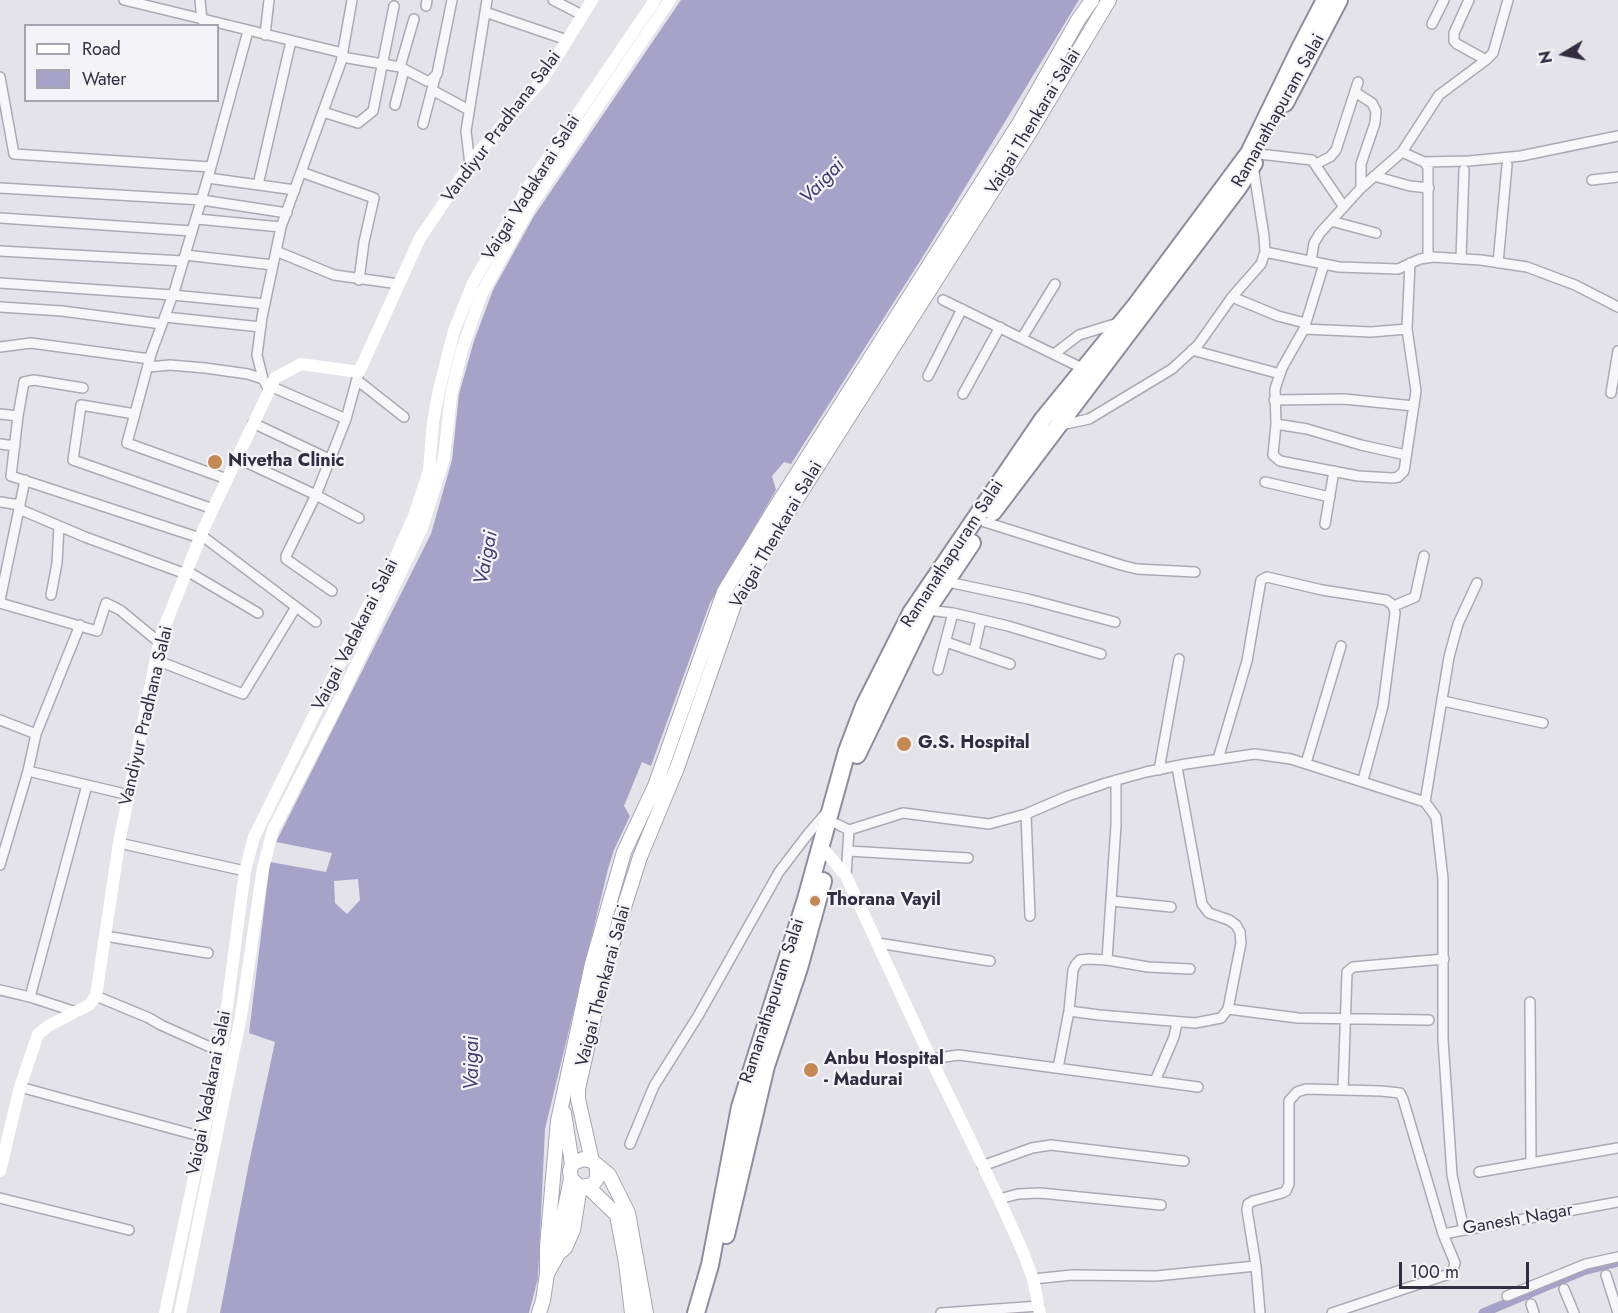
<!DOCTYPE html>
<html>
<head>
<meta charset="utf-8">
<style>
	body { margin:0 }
	#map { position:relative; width:1618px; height:1313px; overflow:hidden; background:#e5e3ea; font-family:Jost,sans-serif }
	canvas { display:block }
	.legend { position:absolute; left:24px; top:24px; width:195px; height:78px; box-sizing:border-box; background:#f4f3f8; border:2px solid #a6a4af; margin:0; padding:8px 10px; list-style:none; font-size:18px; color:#322d41 }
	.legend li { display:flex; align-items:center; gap:12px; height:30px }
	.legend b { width:30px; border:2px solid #a6a4af }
	.north { position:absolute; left:1534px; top:24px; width:60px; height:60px; -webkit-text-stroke:4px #f4f3f8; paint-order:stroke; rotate:260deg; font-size:16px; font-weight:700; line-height:24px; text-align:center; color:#322d41 }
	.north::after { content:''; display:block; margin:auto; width:21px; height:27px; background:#322d41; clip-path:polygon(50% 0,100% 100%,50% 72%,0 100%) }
	.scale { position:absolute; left:1399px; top:1262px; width:130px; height:27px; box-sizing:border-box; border:3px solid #322d41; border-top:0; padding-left:8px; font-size:18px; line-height:21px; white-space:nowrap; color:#322d41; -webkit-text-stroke:4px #f4f3f8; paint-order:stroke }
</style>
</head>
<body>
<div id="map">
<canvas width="1618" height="1313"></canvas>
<ul class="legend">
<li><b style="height:8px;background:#fff"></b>Road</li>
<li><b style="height:16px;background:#a7a2c7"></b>Water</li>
</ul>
<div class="north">N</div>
<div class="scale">100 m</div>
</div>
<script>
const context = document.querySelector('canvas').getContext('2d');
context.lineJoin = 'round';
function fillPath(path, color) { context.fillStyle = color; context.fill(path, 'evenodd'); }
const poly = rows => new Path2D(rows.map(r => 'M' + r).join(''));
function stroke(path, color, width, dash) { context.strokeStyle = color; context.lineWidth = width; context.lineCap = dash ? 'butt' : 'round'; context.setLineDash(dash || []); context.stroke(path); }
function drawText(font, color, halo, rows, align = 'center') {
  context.font = font + ' Jost,sans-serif'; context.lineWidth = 4.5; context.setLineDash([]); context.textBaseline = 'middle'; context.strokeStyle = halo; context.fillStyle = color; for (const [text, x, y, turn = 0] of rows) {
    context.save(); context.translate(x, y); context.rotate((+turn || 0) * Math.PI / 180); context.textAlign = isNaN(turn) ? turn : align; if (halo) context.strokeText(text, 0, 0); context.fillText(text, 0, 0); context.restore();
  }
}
const water = poly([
	[681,0,1079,0,927,250,791,464,784,462,772,476,776,490,710,603,651,766,642,762,624,806,630,816,614,850,608,869,545,1129,538,1278,529,1313,220,1313,249,1163,275,1042,249,1033,270,862,326,872,332,853,276,842,431,534,452,460,459,394,474,341,493,290,534,216],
	[358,879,360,900,347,914,335,903,334,881]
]);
const canal = poly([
	[1483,1313,1583,1271,1618,1262]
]);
const street = poly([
	[124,0,343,53],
	[200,0,202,20],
	[553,0,582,15],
	[1469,0,1454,33,1454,41,1457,44,1486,60],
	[426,6,427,0],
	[485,12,567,40],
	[1432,24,1444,0],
	[265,35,269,0],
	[342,57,400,67,427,81,431,80,437,74,452,0],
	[400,67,414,19],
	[0,77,14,154,211,167,175,289,151,354,127,443,227,479],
	[432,90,469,110],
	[1355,92,1372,103,1376,111,1375,123,1361,164,1361,188],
	[395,105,404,70],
	[323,112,358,123,373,111,394,6],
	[423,124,435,78],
	[1402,152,1424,162,1428,167,1428,258],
	[1259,154,1312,160,1344,207],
	[1424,162,1469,161,1521,156,1618,136],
	[1316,164,1330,157,1336,150,1358,82],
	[470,165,466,131,487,0],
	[211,167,248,31],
	[301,172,374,198,364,242,359,280],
	[1374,176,1410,186,1429,188],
	[208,178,295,190],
	[1592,180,1618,177],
	[258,185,291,41],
	[0,188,202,200,287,213],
	[0,218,192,231],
	[197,219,281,227],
	[1331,221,1376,233],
	[0,251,183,261],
	[276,251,334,275,399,284],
	[1265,252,1339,267,1398,269,1420,259,1433,257,1481,260,1527,267,1575,285,1618,307],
	[185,255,273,265],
	[1461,259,1464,170],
	[1311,261,1314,243,1320,233,1361,188,1402,152,1439,95,1486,60,1493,53,1508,0],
	[1498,263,1507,165],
	[1324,264,1304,329,1282,368,1275,389,1276,424,1273,455,1280,461,1358,476,1393,478,1398,477,1404,471,1416,391,1407,329,1410,263],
	[0,283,173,295,265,304],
	[1232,297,1278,316,1305,323],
	[943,300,1084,369],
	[0,307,62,311,162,324],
	[165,317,261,327],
	[1304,329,1371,332,1407,329],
	[1022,338,1055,284],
	[0,347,31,343,150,359],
	[1192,350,1280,374],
	[1054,354,1079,335,1118,323],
	[148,367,170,365,205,368,248,374,263,379],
	[928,376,962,309],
	[357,380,404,417],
	[270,386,346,419,316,495,286,556,286,559,332,591],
	[269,390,263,379,257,355,262,317,276,251,281,227,341,62,352,0],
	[1611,393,1618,351],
	[963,394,1000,327],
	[1274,400,1344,399,1414,406],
	[0,414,18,416,11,476,200,538],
	[135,414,81,405,73,460,213,509],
	[18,416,24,382,34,380,83,388],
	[346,419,358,375],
	[253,423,329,459],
	[1276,424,1307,429,1361,445,1406,455],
	[1061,425,1089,419,1172,369,1198,345,1232,297,1261,264,1265,252,1264,236,1253,166],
	[0,444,15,446],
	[237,458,316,495,359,518],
	[25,480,19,509,85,537,186,574],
	[1265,482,1330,497],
	[0,502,20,505],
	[985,522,1121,565,1137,569,1195,572],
	[1325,524,1334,471],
	[201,535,316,622],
	[187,571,258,613],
	[948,582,1028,599,1115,622],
	[51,595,57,563,59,526],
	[0,600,19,509],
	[0,603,97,631,106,603,120,610,160,643],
	[1394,606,1415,597,1424,556],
	[927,610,953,613,1008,626,1101,654],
	[946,642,1010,664],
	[974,651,981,620],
	[156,660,243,694,296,607],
	[938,670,953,613],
	[1443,701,1543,723],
	[0,720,36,734,28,771,129,795],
	[36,734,80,625],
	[1218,759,1247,661,1261,580,1267,577,1322,590,1386,600,1393,605,1395,613,1383,706,1363,780],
	[1306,763,1341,646],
	[1159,770,1179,659],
	[1425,802,1449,657,1458,624,1477,583],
	[1026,814,1030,916],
	[837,824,849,830,903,813,989,824,1026,814,1068,796,1106,783,1146,772,1186,764,1255,754,1291,759,1425,802,1436,817,1443,879,1443,1039,1452,1175,1464,1230],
	[119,843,245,871],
	[848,851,968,858],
	[0,865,28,771],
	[846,876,849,830],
	[1112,901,1171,907],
	[105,936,208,953],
	[878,943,990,961],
	[1107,960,1116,825,1116,780],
	[0,990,30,997,76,1012],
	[96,996,149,1018,161,1025,221,1052],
	[30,997,87,785],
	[1530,1002,1531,1163],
	[1228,1009,1298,1018,1429,1020],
	[1069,1011,1099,1015,1195,1023,1221,1018,1228,1009,1241,943,1240,932,1236,925,1229,920,1209,913,1202,904,1177,767],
	[931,1059,959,1055,1198,1087],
	[1058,1068,1069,1011,1073,970,1076,964,1080,960,1088,959,1107,960,1148,967,1190,969],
	[1155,1081,1174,1037,1177,1023],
	[20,1087,203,1137],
	[1343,1090,1347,972,1353,967,1444,959],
	[630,1144,654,1086,698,1016,779,872,808,834,827,812],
	[982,1166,1032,1148,1051,1145,1184,1161],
	[1479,1172,1618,1148],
	[0,1198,129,1230],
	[999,1199,1018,1194,1040,1193,1161,1205],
	[1256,1266,1247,1210,1248,1204,1253,1201,1282,1193,1286,1191,1289,1184,1289,1101,1297,1092,1306,1089,1381,1091,1400,1093,1403,1099,1443,1234],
	[1606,1275,1618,1313],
	[1033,1279,1072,1275,1156,1276,1256,1266,1260,1313],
	[1564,1289,1574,1313],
	[1507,1296,1586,1264,1618,1257],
	[1531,1304,1534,1313],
	[941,1313,1039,1306],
	[1332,1313,1452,1273,1455,1263,1443,1234,1618,1202]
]);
const secondary = poly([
	[821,846,846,876,931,1059,999,1199,1023,1252,1033,1279,1040,1313],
	[0,1171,20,1087,38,1034,50,1025,89,1005,96,996,119,843,160,638,204,528,275,378,301,364,359,372,420,238,477,154,543,79,592,0],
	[165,1313,221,1052,245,871,254,837,368,606,393,563,414,516,429,471,433,422,439,390,454,331,473,283,530,184,655,0],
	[180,1313,241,1016,263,868,273,830,340,699,422,528,444,458,451,395,462,350,481,295,530,207,670,0]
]);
const primary = poly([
	[564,1113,572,1164],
	[592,1161,578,1099,578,1089,606,964,640,857,677,768,735,602,789,511,1030,132,1109,0],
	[597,1167,597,1179,592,1185,580,1187,571,1179,570,1171,572,1164,583,1159,592,1161,609,1175,628,1213,646,1313],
	[588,1187,617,1215,626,1263,632,1313],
	[558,1254,565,1248,573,1230,580,1187],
	[548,1272,557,1256,557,1246,571,1179],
	[539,1313,543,1300,547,1274,547,1246,558,1121,592,964,624,852,655,786,724,592,774,510,1020,122,1078,20,1092,0]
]);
const highway = poly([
	[1285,103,1339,0],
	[993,512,1238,188,1254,163],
	[857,755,927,610,972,543],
	[726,1235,766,1066,799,968,823,881],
	[696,1313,710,1265,740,1107,806,899,847,751,864,706,911,613,1043,419,1136,305,1249,153,1300,48,1325,0]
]);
const markers = [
	[215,462,8,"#c38854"],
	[904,744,8,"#c38854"],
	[815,901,6,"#c38854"],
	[811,1070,8,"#c38854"]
];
const streetNames = [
	["Ramanathapuram Salai",1279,111,-61],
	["Vaigai Thenkarai Salai",1034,122,-59],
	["Vandiyur Pradhana Salai",502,127,-53],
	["Vaigai Vadakarai Salai",532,188,-58],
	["Vaigai Thenkarai Salai",777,535,-60],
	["Ramanathapuram Salai",953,554,-57],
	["Vaigai Vadakarai Salai",356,635,-63],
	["Vandiyur Pradhana Salai",147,716,-77],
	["Vaigai Thenkarai Salai",604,986,-75],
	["Ramanathapuram Salai",773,1001,-72],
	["Vaigai Vadakarai Salai",210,1093,-79],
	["Ganesh Nagar",1518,1220,-10]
];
const poiNames = [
	["Nivetha Clinic",228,462],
	["G.S. Hospital",918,744],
	["Thorana Vayil",827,901],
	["Anbu Hospital",824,1060],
	["- Madurai",824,1081]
];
const waterNames = [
	["Vaigai",823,182,-46],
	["Vaigai",487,558,-79],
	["Vaigai",473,1063,-90]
];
fillPath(water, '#a7a2c7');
stroke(canal, '#a7a2c7', 9);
stroke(street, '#aca9b4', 12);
stroke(primary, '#a7a4b5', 16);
stroke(highway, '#908ca0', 20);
stroke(street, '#f7f6f9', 9);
stroke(secondary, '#fff', 12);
stroke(primary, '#fff', 14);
stroke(highway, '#fff', 16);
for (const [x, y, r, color] of markers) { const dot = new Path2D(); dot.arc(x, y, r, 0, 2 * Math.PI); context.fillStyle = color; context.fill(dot); stroke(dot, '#f4f3f8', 2); }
drawText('18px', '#322d41', '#f4f3f8', streetNames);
drawText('bold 18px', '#322d41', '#f4f3f8', poiNames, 'left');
drawText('italic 20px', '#433a72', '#f4f3f8', waterNames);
</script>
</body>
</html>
